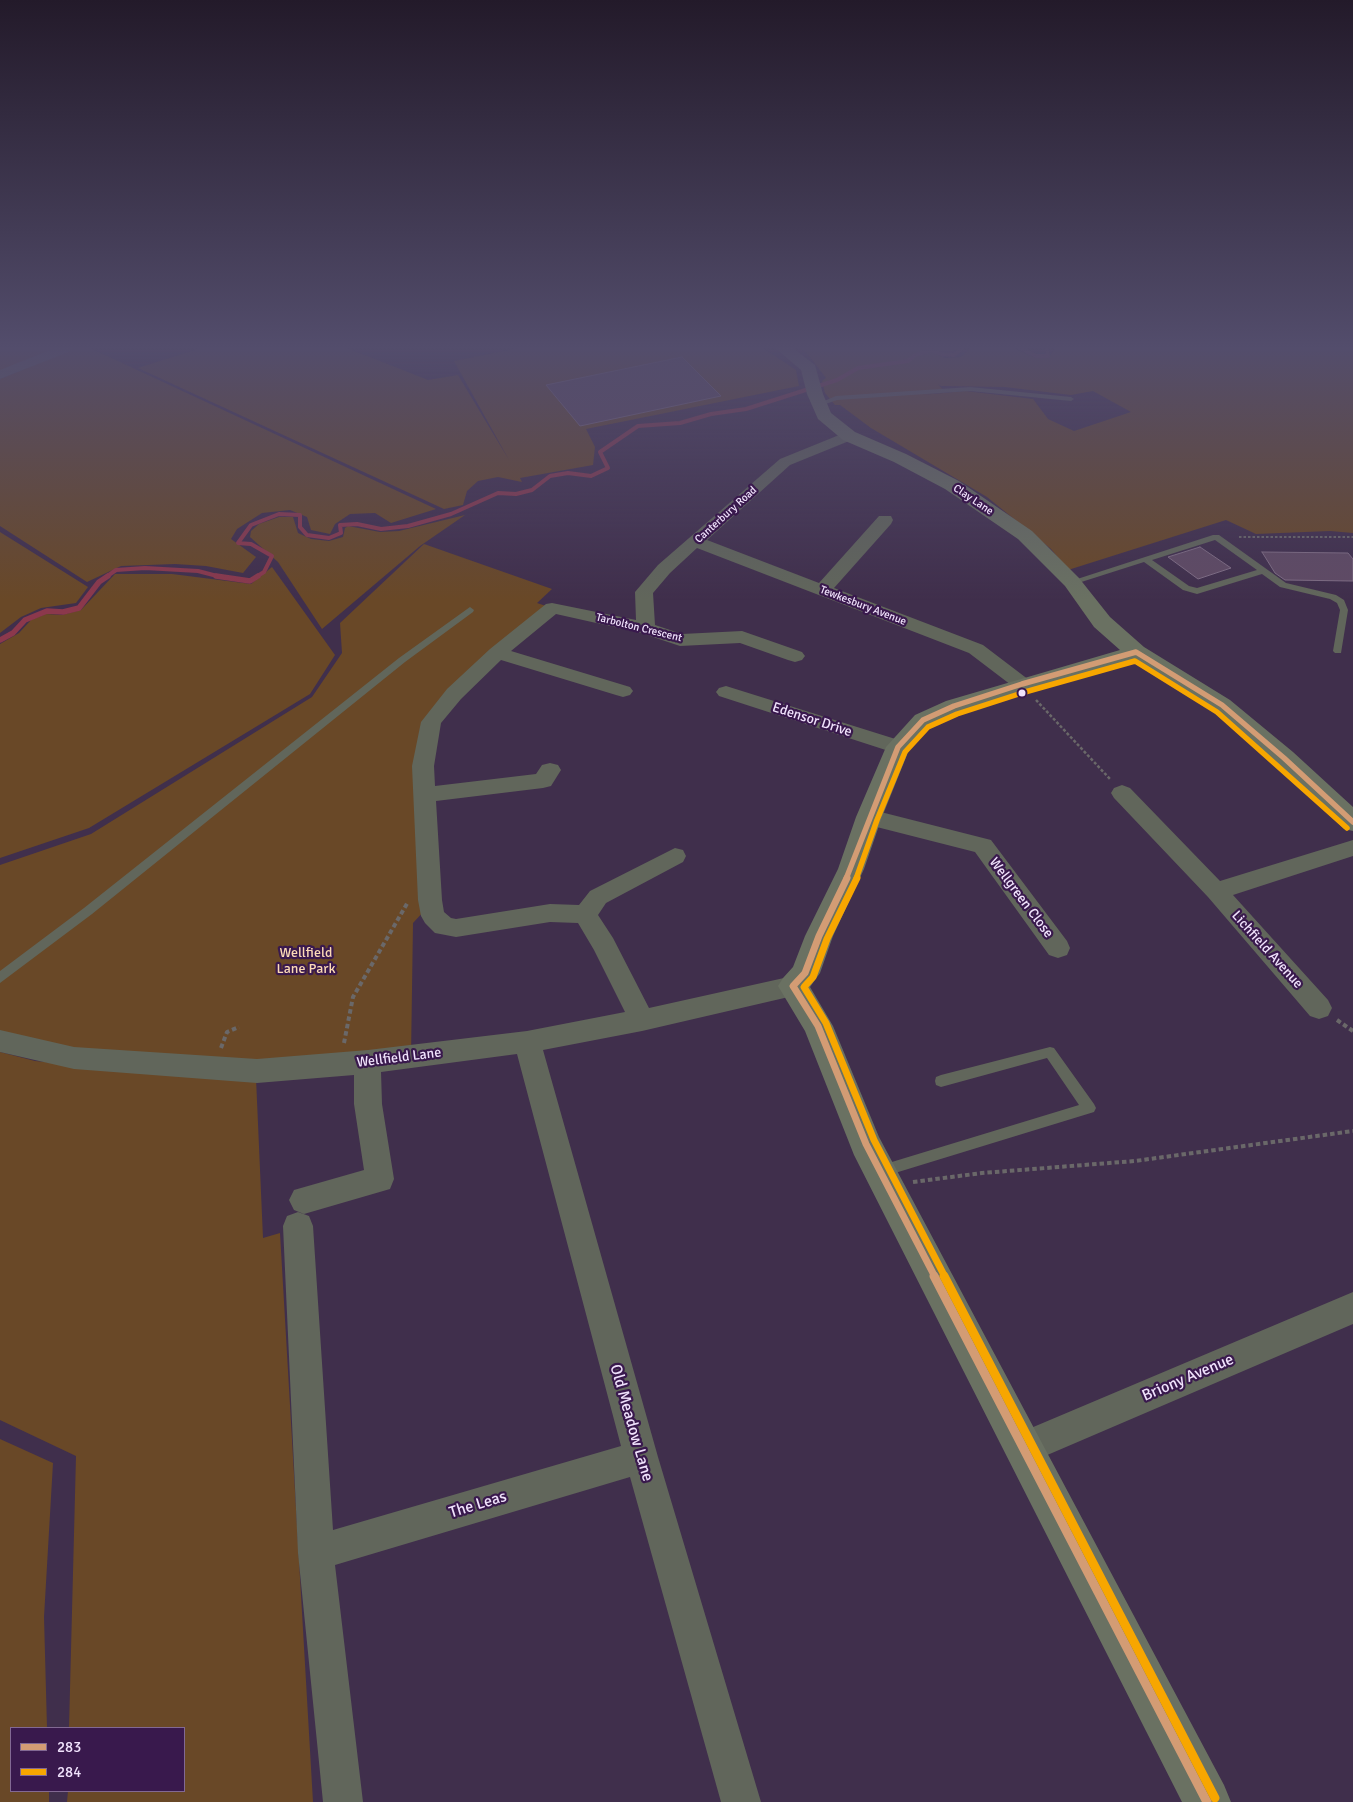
<!DOCTYPE html>
<html>
<head>
<meta charset="utf-8">
<style>
	body { margin:0 }
	#map { position:relative; width:1353px; height:1802px; overflow:hidden; background:#402f4c; font-family:Signika,sans-serif }
	canvas { display:block }
	.legend { position:absolute; left:10px; top:1727px; width:175px; height:65px; box-sizing:border-box; background:#39194d; border:1px solid #826993; margin:0; padding:6px 9px; list-style:none; font-size:15px; color:#f0e2fc }
	.legend li { display:flex; align-items:center; gap:10px; height:25px }
	.legend b { width:25px; border:1px solid #826993 }
</style>
</head>
<body>
<div id="map">
<canvas width="1353" height="1802"></canvas>
<ul class="legend">
<li><b style="height:6px;background:#d39c74"></b>283</li>
<li><b style="height:6px;background:#f7a600"></b>284</li>
</ul>
</div>
<script>
const context = document.querySelector('canvas').getContext('2d');
context.lineJoin = 'round';
function fillPath(path, color) { context.fillStyle = color; context.fill(path, 'evenodd'); }
const poly = rows => new Path2D(rows.map(r => 'M' + r).join(''));
function stroke(path, color, width, dash) { context.strokeStyle = color; context.lineWidth = width; context.lineCap = dash ? 'butt' : 'round'; context.setLineDash(dash || []); context.stroke(path); }
function drawText(font, color, halo, rows, align = 'center') {
  context.font = font + ' Signika,sans-serif'; context.lineWidth = 4.5; context.setLineDash([]); context.textBaseline = 'middle'; context.strokeStyle = halo; context.fillStyle = color; for (const [text, x, y, turn = 0] of rows) {
    context.save(); context.translate(x, y); context.rotate((+turn || 0) * Math.PI / 180); context.textAlign = isNaN(turn) ? turn : align; if (halo) context.strokeText(text, 0, 0); context.fillText(text, 0, 0); context.restore();
  }
}
const green = poly([
	[0,348,55,348,0,371],
	[76,348,90,348,436,509,391,523,375,513,350,514,335,524,330,534,311,530,307,517,290,510,262,513,237,529,231,539,256,557,243,573,206,566,175,564,121,566,87,582,0,526,0,379],
	[201,348,347,348,428,380,458,375,509,460,454,361,518,348,763,348,796,370,799,386,586,429,595,447,593,465,520,478,522,482,498,477,478,481,467,491,463,505,444,509,138,368],
	[798,348,959,348,953,351,936,351,936,354,945,358,961,357,971,348,1013,348,1036,358,1049,357,1055,348,1353,348,1353,533,1330,531,1256,534,1226,520,1068,570,1051,549,987,497,871,428,840,405,835,405,825,393,822,381,826,378,806,352],
	[938,384,941,386,1005,387,1071,395,1093,391,1131,412,1074,431,1048,419,1033,399,965,391,922,395,945,392],
	[465,515,420,546,322,629,278,562,250,537,251,531,259,524,279,517,293,517,298,533,311,539,329,541,343,537,345,528,348,526,380,532,399,531],
	[0,532,88,587,76,603,41,608,21,617,0,633],
	[424,544,552,589,537,603,552,608,431,722,426,909,413,923,411,1056,257,1071,0,1041,0,865,91,834,312,697,342,653,340,623],
	[272,567,335,655,310,694,89,828,0,858,0,644,19,633,31,620,46,614,62,615,81,610,115,574,172,574,251,584],
	[0,1052,35,1061,74,1065,256,1078,263,1238,280,1233,313,1802,67,1802,68,1791,184,1791,184,1728,69,1728,76,1456,0,1420],
	[0,1439,53,1463,44,1617,47,1728,11,1728,11,1791,49,1791,49,1802,0,1802]
]);
const streamFar1 = poly([
	[1020,348,1036,356,1048,356,1047,348],
	[106,577,116,570,145,568,198,571,221,577],
	[256,577,264,572,272,556,251,544,238,543,251,525,279,514,300,515,300,527,307,535,329,538,341,533,340,525,357,524,381,529,408,526,451,514,498,493,516,494,532,490,550,476,568,473,591,476,608,468,600,452,638,426,680,423,711,414,746,409,837,380,858,368,908,361,915,355,931,350,941,354,954,355,962,348]
]);
const stream = poly([
	[216,576,250,581,258,576],
	[0,640,13,633,25,620,47,611,63,612,79,608,99,582,108,576]
]);
const building = poly([
	[682,357,721,396,580,426,546,385,682,357],
	[1200,547,1231,568,1198,579,1168,557,1200,547],
	[1262,552,1348,553,1353,559,1353,581,1285,580,1275,573,1262,552]
]);
const pathFar2 = poly([
	[1239,537,1353,537]
]);
const pathFar1 = poly([
	[1036,700,1110,779]
]);
const path = poly([
	[1337,1020,1353,1031],
	[344,1043,353,997,408,902],
	[221,1048,227,1032,239,1027],
	[913,1182,982,1173,1135,1161,1353,1131]
]);
const lane = poly([
	[970,387,1071,397,1074,399,1071,401,970,391,837,400,820,406,817,404,836,396,970,387],
	[1213,535,1219,535,1286,583,1336,595,1344,600,1348,610,1341,653,1335,653,1333,651,1340,610,1337,603,1330,599,1280,587,1262,574,1197,594,1183,590,1144,562,1075,584,1069,584,1068,582,1213,535],
	[1215,540,1257,570,1197,588,1189,586,1152,560,1215,540],
	[470,607,474,610,473,612,405,662,92,914,0,983,0,971,84,908,399,658,470,607],
	[1050,1047,1054,1048,1094,1104,1096,1108,1094,1112,882,1177,877,1175,875,1171,877,1167,882,1165,1079,1105,1047,1058,941,1087,936,1085,935,1081,936,1077,941,1075,1050,1047]
]);
const street = poly([
	[55,348,73,348,71,351,0,379,0,370,55,348],
	[849,431,854,433,857,436,854,439,790,465,707,540,819,583,879,516,891,516,893,520,891,524,834,588,983,645,1029,680,1032,684,1029,688,1022,690,1015,688,969,653,697,548,670,573,653,593,655,625,682,634,742,631,802,652,805,656,802,660,795,662,788,660,740,643,680,646,641,633,556,614,511,651,630,687,633,691,630,695,623,697,616,695,501,660,461,699,441,723,434,766,435,786,536,774,542,765,550,763,558,765,561,770,551,786,543,788,436,801,442,900,444,912,451,918,456,919,550,904,579,905,590,891,675,848,683,850,686,856,683,862,606,903,598,915,613,938,649,1008,793,976,802,979,806,986,802,993,793,996,642,1031,543,1050,658,1457,761,1802,721,1802,630,1477,335,1565,363,1802,323,1802,298,1553,283,1226,287,1216,298,1212,309,1216,313,1226,333,1530,621,1446,517,1054,381,1072,382,1104,394,1179,390,1189,304,1214,294,1210,289,1200,294,1190,364,1170,354,1104,354,1075,257,1083,74,1069,0,1052,0,1030,74,1047,257,1059,368,1050,527,1031,625,1012,594,950,578,923,550,922,456,937,435,933,425,923,421,916,418,900,412,766,421,722,447,689,490,649,546,604,552,603,636,620,635,592,658,565,780,459,849,431],
	[726,686,905,742,908,747,905,752,898,754,719,696,716,692,719,688,726,686],
	[1122,785,1130,788,1220,881,1353,840,1353,856,1233,895,1328,1000,1332,1008,1328,1016,1319,1019,1310,1016,1208,897,1114,798,1111,793,1114,788,1122,785],
	[869,809,991,840,1067,941,1070,948,1067,955,1058,958,1049,955,975,852,861,823,858,817,861,811,869,809],
	[1353,1292,1353,1324,1024,1465,1012,1460,1007,1448,1012,1436,1353,1292]
]);
const secondary = poly([
	[775,348,793,348,815,365,823,394,831,413,855,432,906,454,959,481,1032,531,1079,578,1110,617,1144,647,1230,700,1293,752,1353,807,1353,831,1344,829,1275,764,1214,710,1133,660,962,711,931,725,909,750,882,817,864,869,833,936,820,973,810,987,833,1026,879,1137,1224,1785,1231,1802,1182,1802,854,1155,805,1031,778,986,783,978,793,967,805,936,838,869,856,817,886,747,915,715,946,701,1120,650,1094,627,1065,586,1018,539,945,489,894,462,843,440,818,419,807,394,801,370,775,348]
]);
const bus1Far2 = poly([
	[846,879,898,747,923,720,954,706,1022,684,1136,652,1222,705,1284,758,1353,822]
]);
const bus1Far1 = poly([
	[847,878,819,936,805,973,793,986,818,1026,866,1144,935,1277]
]);
const bus1 = poly([
	[934,1276,1207,1802]
]);
const bus2Far2 = poly([
	[856,879,877,820,905,752,928,727,957,714,1025,692,1135,661,1217,712,1347,828]
]);
const bus2Far1 = poly([
	[857,878,827,939,813,977,804,987,826,1023,874,1140,945,1277]
]);
const bus2 = poly([
	[944,1276,1215,1798]
]);
const markers = [
	[1022,693,4.5,"#f0e2fc"]
];
const farStreetnames = [
	["Clay Lane",973,500,34],
	["Canterbury Road",726,515,-42],
	["Tewkesbury Avenue",863,606,21],
	["Tarbolton Crescent",639,628,14]
];
const streetNames = [
	["Edensor Drive",812,720,18],
	["Wellgreen Close",1021,898,53],
	["Lichfield Avenue",1267,950,48],
	["Wellfield Lane",399,1058,-7]
];
const parkNames = [
	["Wellfield",306,953],
	["Lane Park",306,969]
];
const nearStreetnames = [
	["Briony Avenue",1188,1378,-23],
	["Old Meadow Lane",631,1423,74],
	["The Leas",478,1505,-17]
];
fillPath(green, '#694827');
stroke(streamFar1, '#8b384c', 4);
stroke(stream, '#8b384c', 5.5);
fillPath(building, '#5f4a64');
stroke(building, '#806e85', 1);
stroke(pathFar2, '#6a6869', 2, [2.5, 2]);
stroke(pathFar1, '#6a6869', 2.5, [3, 2]);
stroke(path, '#6a6869', 4, [4.5, 3]);
fillPath(lane, '#61665b');
fillPath(street, '#61665b');
fillPath(secondary, '#6a7162');
stroke(bus1Far2, '#d39c74', 5.5);
stroke(bus1Far1, '#d39c74', 7);
stroke(bus1, '#d39c74', 9);
stroke(bus2Far2, '#f7a600', 5.5);
stroke(bus2Far1, '#f7a600', 7);
stroke(bus2, '#f7a600', 9);
const sky = context.createLinearGradient(0, 0, 0, 600);
sky.addColorStop(0, '#231a2a');
sky.addColorStop(0.58, '#534d6c');
sky.addColorStop(1, '#534d6c00');
context.fillStyle = sky;
context.fillRect(0, 0, 1353, 600);
for (const [x, y, r, color] of markers) { const dot = new Path2D(); dot.arc(x, y, r, 0, 2 * Math.PI); context.fillStyle = color; context.fill(dot); stroke(dot, '#39194d', 2); }
drawText('11px', '#f0e2fc', '#39194d', farStreetnames);
drawText('14px', '#f0e2fc', '#39194d', streetNames);
drawText('14px', '#fcdbb6', '#39194d', parkNames);
drawText('16px', '#f0e2fc', '#39194d', nearStreetnames);
</script>
</body>
</html>
